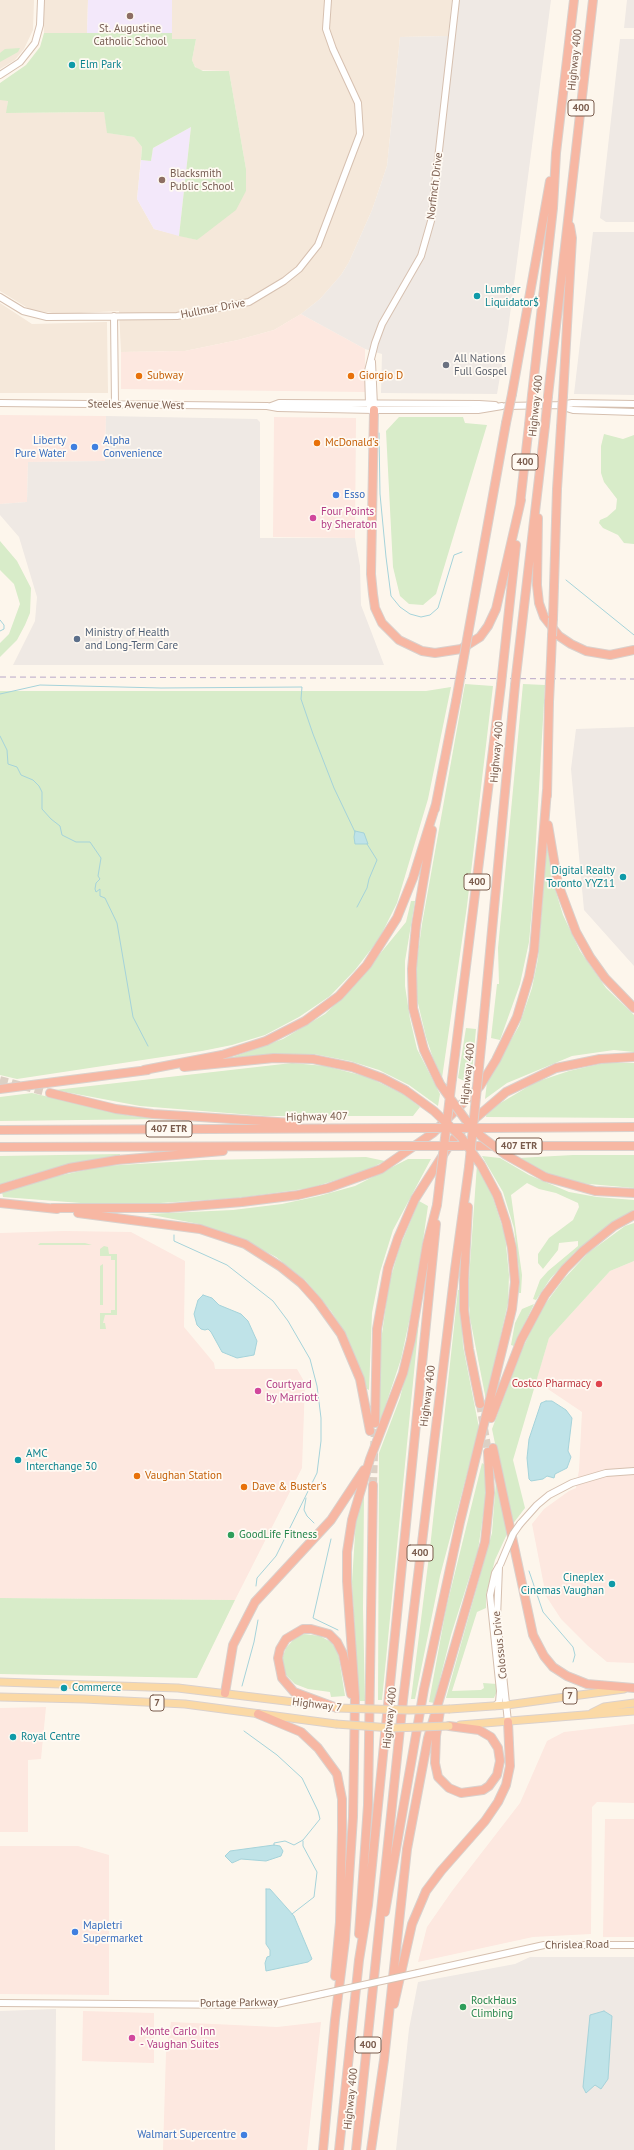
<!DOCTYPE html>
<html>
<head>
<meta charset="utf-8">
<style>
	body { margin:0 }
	canvas { display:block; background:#fdf6ec }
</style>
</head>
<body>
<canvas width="634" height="2150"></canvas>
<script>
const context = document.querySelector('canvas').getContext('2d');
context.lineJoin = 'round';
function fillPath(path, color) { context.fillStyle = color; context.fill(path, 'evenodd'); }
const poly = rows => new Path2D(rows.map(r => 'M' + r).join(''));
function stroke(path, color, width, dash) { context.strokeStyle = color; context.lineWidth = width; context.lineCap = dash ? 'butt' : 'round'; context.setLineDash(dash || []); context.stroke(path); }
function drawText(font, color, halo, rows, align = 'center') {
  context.font = font + ' "PT Sans",sans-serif'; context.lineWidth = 3.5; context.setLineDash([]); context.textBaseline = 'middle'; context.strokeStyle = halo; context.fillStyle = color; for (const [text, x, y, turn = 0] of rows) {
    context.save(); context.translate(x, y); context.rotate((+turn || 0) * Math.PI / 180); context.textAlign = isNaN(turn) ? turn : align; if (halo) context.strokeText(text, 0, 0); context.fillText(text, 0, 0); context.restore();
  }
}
const residential = poly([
	[0,0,34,0,33,30,24,49,15,60,0,69],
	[43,0,88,0,87,34,44,33],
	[172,0,452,0,448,36,400,37,387,166,372,210,349,262,341,275,320,299,301,314,274,330,238,340,185,351,121,352,119,311,60,314,31,310,0,291,0,100,8,100,7,113,104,112,108,133,134,137,142,147,137,199,154,229,197,240,246,191,246,169,229,71,198,70,194,65,192,60,196,39,171,39],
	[0,303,32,324,107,322,108,393,0,393]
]);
const commercial = poly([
	[301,314,365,349,365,392,121,389,121,352,185,351,238,340,274,330],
	[0,415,106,416,105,461,28,462,27,502,0,504],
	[274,417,356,418,355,538,273,537],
	[64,1231,131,1232,185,1261,184,1327,214,1363,215,1369,297,1369,305,1383,302,1468,235,1600,0,1598,0,1233],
	[634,1261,634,1663,607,1662,588,1646,561,1619,546,1596,532,1524,544,1509,569,1491,576,1488,579,1470,582,1412,536,1381,549,1338,610,1271],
	[46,1707,41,1759,28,1760,28,1832,0,1832,0,1708],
	[634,1724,634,1803,597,1802,592,1807,591,1934,533,1937,418,1962,427,1927,452,1891,520,1803,547,1741,564,1732],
	[605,1819,634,1819,634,1937,603,1937],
	[0,1846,78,1846,109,1855,109,1995,0,1994],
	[83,2011,154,2013,154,2063,82,2061],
	[171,2022,277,2027,321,2022,307,2150,163,2150,166,2053]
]);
const industrial = poly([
	[452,0,551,0,508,330,497,394,381,393,382,354,365,349,301,314,320,299,341,275,349,262,372,210,387,166,400,37,448,36],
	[627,0,634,0,634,28,624,28],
	[620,39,634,39,634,222,606,222,600,218],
	[593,232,634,232,634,395,574,394],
	[106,416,257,419,260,422,260,538,355,538,360,566,361,605,384,665,13,665,35,621,37,597,19,537,0,515,0,504,27,502,28,462,105,461],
	[634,727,634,966,584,910,571,769,576,729],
	[530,1957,634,1957,634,2150,396,2150,409,2029,418,1982,515,1964],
	[56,2009,55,2150,0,2150,0,2011]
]);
const education = poly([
	[88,0,172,0,172,33,87,34],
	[191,127,179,236,154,229,137,199,141,160,151,161,153,148]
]);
const green = poly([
	[44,33,172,33,172,39,196,39,192,60,195,67,203,71,229,71,246,169,246,191,236,210,197,240,179,236,191,127,153,148,151,161,141,160,142,147,134,137,107,133,104,112,6,113,8,101,0,100,0,83,26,65,40,47],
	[20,48,18,52,0,62,0,53,5,49],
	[399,417,463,417,465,423,487,425,436,594,423,605,409,604,400,596,393,567,386,431],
	[604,434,623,439,634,435,634,544,624,543,618,535,603,528,599,523,600,520,607,517,616,509,617,499,604,482,601,473,601,446],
	[0,541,17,561,31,588,30,613,25,625,17,640,0,657,0,643,9,634,20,604,14,584,0,570],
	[465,684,493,686,467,906,442,1078,433,1058,426,1037,417,999,416,969,422,924],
	[523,684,545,685,532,909,529,942,520,984,500,1040,491,1038,497,984,499,984,498,948],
	[451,687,428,799,397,903,379,939,355,970,330,996,299,1017,265,1035,232,1045,202,1051,17,1079,0,1075,0,691,426,691],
	[547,846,552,879,563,915,580,951,606,988,634,1015,634,1052,614,1050,572,1056,507,1083,485,1099,487,1082,519,1026,532,988,538,959],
	[411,901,415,901,405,961,405,986,410,1019,417,1049,440,1094,438,1106,409,1085,379,1070,350,1061,314,1054,272,1054,230,1058,283,1039,325,1014,352,988,406,922],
	[466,1028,476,1029,471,1084,458,1078],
	[292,1063,325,1066,368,1077,403,1094,420,1107,413,1116,265,1116,140,1106,55,1090],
	[604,1063,634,1063,634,1118,486,1117,487,1111,536,1082,569,1071],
	[32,1093,130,1116,163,1119,0,1121,0,1097],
	[120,1154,120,1158,87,1162,51,1169,10,1181,0,1186,0,1156],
	[573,1155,634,1155,634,1188,578,1183,546,1173,518,1158],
	[482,1156,500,1158,529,1175,569,1192,597,1197,634,1200,634,1210,610,1224,574,1253,550,1279,536,1300,533,1299,540,1280,548,1271,578,1246,578,1241,559,1243,558,1250,543,1269,538,1263,538,1254,549,1238,573,1220,579,1207,578,1203,556,1193,539,1189,527,1183,511,1195,522,1275,521,1293,519,1293,519,1271,514,1228,503,1192],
	[366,1157,385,1161,367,1170,311,1188,237,1198,160,1203,81,1203,3,1197,2,1192,53,1177,104,1166,205,1160],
	[408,1159,431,1159,393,1230,380,1272,372,1313,369,1390,367,1389,347,1336,331,1311,305,1280,276,1257,242,1239,199,1224,147,1214,233,1210,282,1204,319,1196,355,1186],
	[477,1164,493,1193,492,1195,505,1235,509,1275,508,1303,486,1400,470,1318,468,1293],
	[419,1201,428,1206,416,1289,401,1359,381,1419,379,1419,381,1341,389,1284,399,1249],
	[634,1223,634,1261,610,1271,549,1338,513,1460,525,1508,512,1525,492,1429,521,1352,540,1311,563,1280,588,1253,625,1226],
	[40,1243,85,1243,92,1245,38,1245],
	[104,1246,108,1247,109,1254,117,1254,117,1315,105,1315,103,1323,105,1323,106,1329,100,1329,100,1313,111,1313,111,1310,115,1310,115,1260,111,1260,111,1256,100,1256,100,1249],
	[103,1264,103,1305,100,1305,100,1266],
	[458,1290,460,1290,463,1346,479,1428,440,1576,415,1699,411,1699,430,1548],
	[534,1304,514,1346,511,1345,515,1323,522,1309],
	[419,1321,382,1700,378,1700,379,1453,400,1398],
	[482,1463,485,1465,486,1475,485,1502,478,1550,451,1635,434,1703,429,1702,446,1609],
	[496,1480,507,1534,495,1560,486,1595,486,1608,477,1612,452,1691,481,1690,484,1688,483,1683,497,1684,497,1691,494,1698,446,1698,492,1533],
	[364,1494,363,1609,365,1701,359,1701,352,1582,356,1519],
	[0,1598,235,1600,197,1678,0,1674],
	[304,1634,320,1636,331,1642,338,1652,345,1696,331,1697,330,1692,308,1689,295,1684,284,1673,281,1662,286,1648,294,1639]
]);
const water = poly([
	[355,831,364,833,368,844,355,844,354,837,355,831],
	[203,1295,212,1298,219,1305,241,1314,248,1321,257,1341,254,1355,237,1358,222,1352,211,1332,208,1329,205,1330,201,1329,197,1325,194,1314,198,1300,203,1295],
	[546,1401,552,1401,566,1410,572,1418,568,1451,571,1457,567,1468,555,1474,554,1478,547,1476,543,1479,531,1481,529,1479,527,1458,529,1439,541,1403,546,1401],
	[274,1845,280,1846,283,1851,281,1856,266,1861,241,1859,232,1863,225,1856,230,1851,274,1845],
	[266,1889,270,1889,294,1916,312,1959,308,1962,266,1971,265,1963,267,1957,270,1956,270,1950,266,1944,266,1889],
	[604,2011,612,2016,608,2079,601,2089,595,2085,586,2093,583,2087,590,2015,604,2011]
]);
const stream = poly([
	[379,433,380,494,386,557,391,596,400,607,410,614,421,617,430,615,438,608,454,555,462,552],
	[566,580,634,635],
	[0,620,4,625,4,629,0,631],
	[0,694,40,685,161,688,302,687,301,699,313,734,334,788,355,832],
	[0,736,7,750,8,764,17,767,21,775,33,780,39,786,42,792,42,809,51,819,60,826,62,835,76,842,90,842,101,858,98,876,100,879,96,883,95,889,96,892,100,889,100,896,105,898,117,923,133,1017,148,1046],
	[357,907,367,888,369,879,377,860,367,844],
	[174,1235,174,1241,227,1265,273,1301,288,1321,310,1359,317,1386,321,1418,321,1441,317,1473,276,1556,257,1578,256,1586],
	[306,1498,304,1510,307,1516,314,1523],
	[331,1539,313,1618,338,1630],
	[529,1571,543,1612,573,1647,575,1655,573,1662],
	[242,1686,254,1642,258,1620],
	[244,1731,277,1755,302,1778,318,1811,320,1819,303,1840,294,1845,285,1841,274,1843,274,1845],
	[292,1914,314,1897,317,1872,303,1846,303,1841]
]);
const highwayTunnel = poly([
	[0,1080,50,1093],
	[480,1404,488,1452],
	[373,1485,375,1423]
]);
const secondary = poly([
	[0,75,20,62,35,43,40,25,41,0],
	[0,297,23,311,47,317,177,316,249,302,284,281,299,269,318,245,360,134,358,103,333,49,326,29,328,0],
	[114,316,115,404],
	[372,362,374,406],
	[0,403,267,406,278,408,374,410,478,410,502,406],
	[271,406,279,403,479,404,495,405],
	[506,406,558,405,572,403,634,404],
	[560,406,573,410,634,412],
	[374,410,369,404,368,371,375,343,382,324,421,256,431,221,456,0],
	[520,1524,537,1505,549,1495,572,1483,606,1473,634,1471],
	[499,1567,497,1618,508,1722],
	[495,1706,499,1702,500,1691,490,1595,495,1573,499,1566],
	[418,1973,544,1945,634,1945],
	[0,2003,247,2005,277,2004,322,1994]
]);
const primary = poly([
	[0,1682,178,1688,327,1706],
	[0,1697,84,1699,185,1704,336,1724],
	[450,1709,507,1705,624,1689],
	[592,1713,604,1707,634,1703],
	[460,1725,634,1711]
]);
const highway = poly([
	[512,394,550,181],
	[532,395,553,208,556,153,574,0],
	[548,396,593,0],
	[563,396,572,238,570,226],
	[374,410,371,574,373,594,375,608,382,623,399,640,422,651,435,653,461,649,480,637,488,626,496,609,521,500],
	[520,504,529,425],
	[538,518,537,585,539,603,544,617,559,636,571,644,586,651,610,655,634,650],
	[553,618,557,489,561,427],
	[468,634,506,423],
	[551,660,552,636],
	[502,675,516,545],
	[516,676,545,426],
	[547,796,549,702],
	[435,809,456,701],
	[548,825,558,884,576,932,590,957,605,978,634,1008],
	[482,1037,515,685],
	[424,1050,413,1008,412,969,416,925,432,830],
	[184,1067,274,1058,313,1059,352,1067,382,1078,405,1090],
	[144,1070,222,1055,266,1041,305,1021,339,996,367,965,397,918,413,878,436,804],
	[452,1079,501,685],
	[0,1089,148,1070],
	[50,1093,116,1109,153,1114,293,1123],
	[471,1122,506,1092,556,1068,600,1059,634,1057],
	[486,1128,634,1127],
	[0,1130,419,1128],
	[464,1146,634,1146],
	[0,1147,389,1146],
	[545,1177,595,1191,634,1193],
	[0,1189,69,1168,117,1160,223,1151],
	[0,1203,57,1209],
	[468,1207,464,1280,464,1310,469,1349,480,1404],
	[53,1208,168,1208,242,1202,298,1195,328,1188,381,1169,433,1133,480,1086,496,1060,517,1017,529,977,534,951,547,790],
	[78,1213,200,1229,245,1244,281,1267,301,1283,318,1302,341,1334,360,1379,370,1431],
	[491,1418,521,1340,545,1295,565,1269,583,1251,614,1226,634,1215],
	[375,1423,377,1329,388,1268,398,1238,415,1199,452,1141,462,1130],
	[493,1448,533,1635,544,1656,553,1667,567,1676,587,1684,634,1688],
	[225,1693,233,1645,255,1602,331,1520,364,1470],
	[337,1708,294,1692,282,1678,278,1658,280,1649,286,1639,303,1629,311,1629,329,1634,337,1642,343,1654,351,1694],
	[440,1711,436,1736,435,1763,438,1777,449,1788,461,1793,483,1790,489,1786,497,1775,500,1761,498,1748,491,1737,479,1730,449,1726],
	[258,1714,301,1732,318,1748,337,1774,342,1799,342,1829,340,1922,335,1976],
	[385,1912,424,1689,460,1522,512,1309,515,1282,512,1248,506,1222,497,1195],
	[359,1934,368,1805,373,1485],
	[394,2004,412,1924,426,1891,441,1871,485,1821,498,1802,506,1785,510,1766,508,1722],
	[323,2150,335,2020,345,1940,353,1817,355,1697,347,1581,347,1552,352,1520,370,1459,403,1373,411,1340,427,1244,437,1205],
	[339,2150,359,1960,368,1905,436,1224],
	[356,2150,403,1700,455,1269,469,1167],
	[371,2150,384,2060,407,1849,428,1738,485,1542,490,1493,488,1452]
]);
const rail = poly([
	[0,677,634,679]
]);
const secondaryBridge = poly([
	[500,1565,513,1534,520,1524],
	[322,1994,418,1973]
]);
const primaryBridge = poly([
	[337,1708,409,1710,450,1709],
	[336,1724,392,1728,449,1726]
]);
const highwayBridge = poly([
	[506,423,512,394],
	[529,425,532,395],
	[545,426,548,396],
	[561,427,563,396],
	[552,636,553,618],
	[501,685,502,675],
	[515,685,516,676],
	[456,701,468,634],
	[549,702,551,660],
	[424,1050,440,1084,465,1119,482,1137,506,1155,545,1177],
	[405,1090,434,1111,461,1137,481,1165,497,1195],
	[419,1128,486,1128],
	[389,1146,463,1146],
	[469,1167,482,1037],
	[437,1205,452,1079]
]);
const markers = [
	[130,16,4,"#8d6e63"],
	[72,65,4,"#0f9aa8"],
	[162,180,4,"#8d6e63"],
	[477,296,4,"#0f9aa8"],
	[446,365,4,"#6b7280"],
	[139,376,4,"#e8710a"],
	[351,376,4,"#e8710a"],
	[317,443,4,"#e8710a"],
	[74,447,4,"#3f7fe0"],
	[95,447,4,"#3f7fe0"],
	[336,495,4,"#3f7fe0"],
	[313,518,4,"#d1479c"],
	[77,639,4,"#5c6f8a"],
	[623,877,4,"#0f9aa8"],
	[599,1384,4,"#e0444e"],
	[258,1391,4,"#d1479c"],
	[18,1460,4,"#0f9aa8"],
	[137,1476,4,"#e8710a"],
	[244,1487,4,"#e8710a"],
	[231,1535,4,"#2e9e5b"],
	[612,1584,4,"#0f9aa8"],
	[64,1688,4,"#0f9aa8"],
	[13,1737,4,"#0f9aa8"],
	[75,1932,4,"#3f7fe0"],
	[463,2007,4,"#2e9e5b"],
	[132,2038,4,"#d1479c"],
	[244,2135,4,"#3f7fe0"]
];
const shields = [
	[581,108,26],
	[525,462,26],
	[477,882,26],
	[169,1129,46],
	[519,1146,46],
	[420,1553,26],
	[570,1696,14],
	[157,1703,14],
	[368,2045,26]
];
const shieldNames = [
	["400",581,108],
	["400",525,462],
	["400",477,882],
	["407 ETR",169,1129],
	["407 ETR",519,1146],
	["400",420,1553],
	["7",570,1696],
	["7",157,1703],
	["400",368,2045]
];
const educationNames = [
	["St. Augustine",130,29],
	["Catholic School",130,42],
	["Blacksmith",170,174,"left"],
	["Public School",170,187,"left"]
];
const streetNames = [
	["Highway 400",575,60,-84],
	["Norfinch Drive",435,186,-83],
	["Hullmar Drive",213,309,-11],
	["Steeles Avenue West",136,405,1],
	["Highway 400",536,406,-84],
	["Highway 400",497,752,-85],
	["Highway 400",468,1074,-84],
	["Highway 407",317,1117,-1],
	["Highway 400",428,1396,-83],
	["Colossus Drive",500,1645,-96],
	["Highway 7",317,1705,7],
	["Highway 400",390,1718,-84],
	["Chrislea Road",577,1945,-1],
	["Portage Parkway",239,2003,-1],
	["Highway 400",351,2099,-84]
];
const cultureNames = [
	["Elm Park",80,65],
	["Lumber",485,290],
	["Liquidator$",485,303],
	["Digital Realty",615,871,"right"],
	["Toronto YYZ11",615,884,"right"],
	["AMC",26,1454],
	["Interchange 30",26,1467],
	["Cineplex",604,1578,"right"],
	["Cinemas Vaughan",604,1591,"right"],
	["Commerce",72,1688],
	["Royal Centre",21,1737]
];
const worshipNames = [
	["All Nations",454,359],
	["Full Gospel",454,372]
];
const foodNames = [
	["Subway",147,376],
	["Giorgio D",359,376],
	["McDonald's",325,443],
	["Vaughan Station",145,1476],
	["Dave & Buster's",252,1487]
];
const shopNames = [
	["Liberty",66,441,"right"],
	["Pure Water",66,454,"right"],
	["Alpha",103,441],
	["Convenience",103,454],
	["Esso",344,495],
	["Mapletri",83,1926],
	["Supermarket",83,1939],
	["Walmart Supercentre",236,2135,"right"]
];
const hotelNames = [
	["Four Points",321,512],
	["by Sheraton",321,525],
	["Courtyard",266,1385],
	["by Marriott",266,1398],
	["Monte Carlo Inn",140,2032],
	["- Vaughan Suites",140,2045]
];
const serviceNames = [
	["Ministry of Health",85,633],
	["and Long-Term Care",85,646]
];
const healthNames = [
	["Costco Pharmacy",591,1384]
];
const leisureNames = [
	["GoodLife Fitness",239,1535],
	["RockHaus",471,2001],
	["Climbing",471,2014]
];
fillPath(residential, '#f5e8da');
fillPath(commercial, '#fde8e0');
fillPath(industrial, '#efe9e4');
fillPath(education, '#f3e8fa');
fillPath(green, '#d8ecc9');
fillPath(water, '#bfe3e8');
stroke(water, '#a5d3da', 1);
stroke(stream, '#a5d3da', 1);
stroke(highwayTunnel, '#dcd0c4', 8, [8, 4]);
stroke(secondary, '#d6c0b0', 8);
stroke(primary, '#dad1cd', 9);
stroke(highway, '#dad1cd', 10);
stroke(secondary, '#fff', 6);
stroke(primary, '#fbd9a5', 7);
stroke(highway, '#f7b7a3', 8);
stroke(rail, '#b9a8c9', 1, [6, 4]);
stroke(secondaryBridge, '#d6c0b0', 8, []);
stroke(primaryBridge, '#dad1cd', 9, []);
stroke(highwayBridge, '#dad1cd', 10, []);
stroke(secondaryBridge, '#fff', 6);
stroke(primaryBridge, '#fbd9a5', 7);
stroke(highwayBridge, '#f7b7a3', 8);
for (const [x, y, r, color] of markers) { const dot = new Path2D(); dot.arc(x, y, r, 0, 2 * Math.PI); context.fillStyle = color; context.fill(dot); stroke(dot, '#fffaf3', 1.5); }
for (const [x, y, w] of shields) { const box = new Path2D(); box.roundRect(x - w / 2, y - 8, w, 16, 3); context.fillStyle = '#fffaf3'; context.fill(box); stroke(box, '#7a5c4d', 1); }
drawText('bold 10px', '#7a5c4d', null, shieldNames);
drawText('11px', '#785e54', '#fffaf3', educationNames);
drawText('11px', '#7a5c4d', '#fffaf3', streetNames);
drawText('11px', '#0d838f', '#fffaf3', cultureNames, 'left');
drawText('11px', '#5b616d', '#fffaf3', worshipNames, 'left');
drawText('11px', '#c56008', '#fffaf3', foodNames, 'left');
drawText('11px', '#366cbe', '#fffaf3', shopNames, 'left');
drawText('11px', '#b23c85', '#fffaf3', hotelNames, 'left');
drawText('11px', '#4e5e75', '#fffaf3', serviceNames, 'left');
drawText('11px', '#be3a42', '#fffaf3', healthNames, 'right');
drawText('11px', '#27864d', '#fffaf3', leisureNames, 'left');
</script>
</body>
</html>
